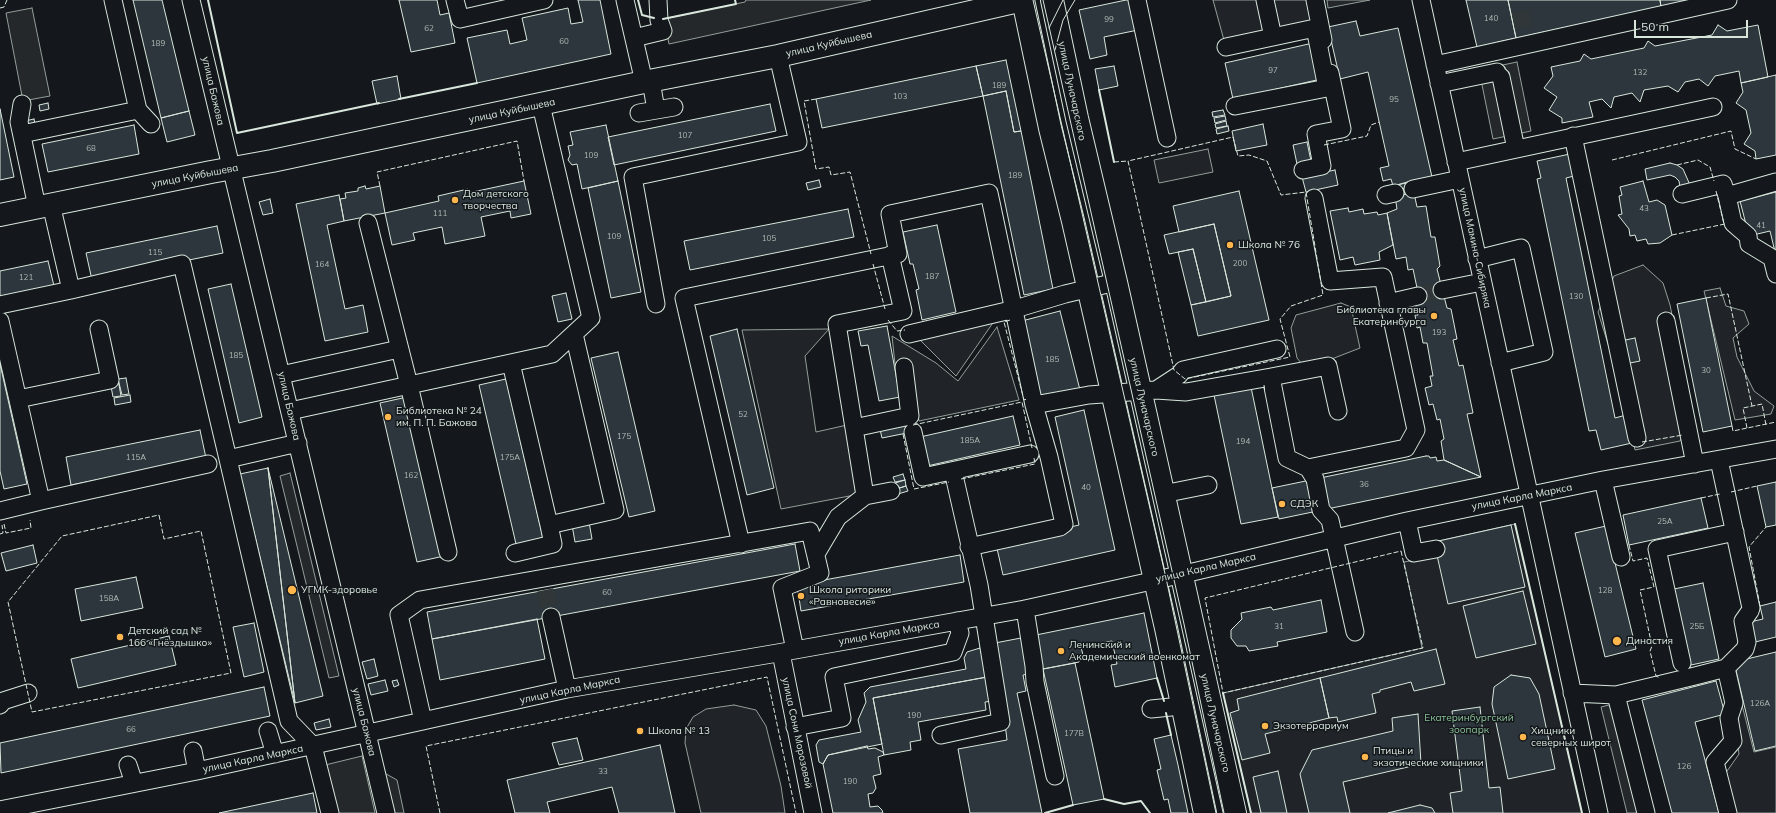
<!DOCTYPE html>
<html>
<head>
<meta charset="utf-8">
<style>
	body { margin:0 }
	#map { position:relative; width:1776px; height:813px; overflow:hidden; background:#14181c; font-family:Mulish,sans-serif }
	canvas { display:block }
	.scale { position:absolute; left:1634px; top:20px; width:114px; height:18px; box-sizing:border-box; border:2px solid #d8e6dc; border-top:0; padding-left:5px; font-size:12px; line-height:14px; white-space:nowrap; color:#d8e6dc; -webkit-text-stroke:3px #14181c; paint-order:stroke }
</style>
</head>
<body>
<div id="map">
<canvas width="1776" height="813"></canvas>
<div class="scale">50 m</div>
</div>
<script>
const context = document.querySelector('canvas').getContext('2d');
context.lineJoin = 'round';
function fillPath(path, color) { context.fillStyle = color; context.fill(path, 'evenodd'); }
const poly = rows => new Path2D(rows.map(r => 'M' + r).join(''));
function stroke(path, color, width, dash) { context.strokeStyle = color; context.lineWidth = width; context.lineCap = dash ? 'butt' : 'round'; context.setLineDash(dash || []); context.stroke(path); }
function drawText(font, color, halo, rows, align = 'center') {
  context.font = font + ' Mulish,sans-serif'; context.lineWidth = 3; context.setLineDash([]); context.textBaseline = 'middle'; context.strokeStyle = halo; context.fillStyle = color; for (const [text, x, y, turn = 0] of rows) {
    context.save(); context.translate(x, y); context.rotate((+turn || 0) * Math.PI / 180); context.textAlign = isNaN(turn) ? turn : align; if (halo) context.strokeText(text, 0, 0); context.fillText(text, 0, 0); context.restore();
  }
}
const green = poly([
	[1213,0,1323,0,1326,23,1228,55,1213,0],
	[1208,149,1213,172,1159,183,1154,160,1208,149],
	[1643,265,1663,283,1670,305,1693,418,1680,441,1635,450,1617,368,1608,344,1598,312,1614,276,1643,265],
	[1720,288,1726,306,1744,311,1749,324,1733,338,1737,357,1754,391,1774,406,1771,414,1735,420,1704,291,1720,288],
	[1341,303,1351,307,1360,348,1324,362,1301,363,1297,358,1291,328,1296,315,1341,303],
	[997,317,956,376,916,336,997,317],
	[997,327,1019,400,919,421,906,364,895,364,892,336,936,363,958,381,997,327],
	[829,329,805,356,816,432,847,425,860,494,781,509,742,330,829,329],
	[1515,524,1582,813,1251,813,1223,693,1422,648,1404,562,1437,556,1434,542,1515,524],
	[1741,701,1754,752,1776,747,1776,813,1735,813,1725,774,1739,754,1733,716,1741,701],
	[734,705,756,710,766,726,781,786,785,813,701,813,685,743,686,729,693,717,706,709,734,705]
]);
const parking = poly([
	[746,0,871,0,669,44,664,19,745,2,746,0],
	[1327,0,1370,0,1328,8,1327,0],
	[32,8,50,96,23,101,6,13,32,8],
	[1517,62,1531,131,1493,139,1479,70,1517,62],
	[290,473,339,676,329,678,280,476,290,473],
	[1613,704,1640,813,1627,813,1601,707,1613,704],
	[362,756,375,813,328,813,317,767,362,756],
	[379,770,397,780,404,813,389,813,379,770]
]);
const building = poly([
	[133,0,162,0,189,111,161,118,133,0],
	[399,0,437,0,440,15,449,13,455,43,411,52,399,0],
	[578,0,600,0,611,54,477,83,467,38,507,30,510,44,527,40,522,18,568,8,571,24,583,22,578,0],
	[1126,0,1132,0,1138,30,1104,37,1107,55,1090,59,1079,10,1126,0],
	[1466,0,1508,0,1516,38,1477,47,1466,0],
	[1508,0,1660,0,1661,7,1516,38,1508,0],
	[1660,0,1696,0,1661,7,1660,0],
	[1356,21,1360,36,1398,28,1432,177,1393,186,1391,179,1383,181,1380,168,1389,166,1368,72,1340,79,1328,27,1356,21],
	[1718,25,1727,31,1758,25,1768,77,1741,83,1739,71,1715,76,1708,86,1699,79,1685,82,1678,92,1668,86,1644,90,1640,102,1632,93,1614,97,1611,108,1602,99,1589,102,1593,117,1562,123,1562,118,1549,110,1557,97,1544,88,1553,76,1551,67,1580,61,1584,54,1591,59,1644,48,1648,41,1655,46,1712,35,1718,25],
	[1313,43,1321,79,1233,99,1225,63,1313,43],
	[1006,60,1021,131,1014,132,1006,91,983,96,976,66,1006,60],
	[976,66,983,96,822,128,816,99,976,66],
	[1114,66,1118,86,1099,90,1095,69,1114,66],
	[1776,75,1776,155,1756,159,1755,151,1744,144,1751,133,1746,110,1736,103,1743,92,1741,83,1776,75],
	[397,76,401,99,377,104,372,81,397,76],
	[1006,91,1014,132,1021,131,1053,289,1024,295,983,96,1006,91],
	[48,103,49,109,40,111,39,105,48,103],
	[770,104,776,131,614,165,608,137,770,104],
	[0,109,14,177,0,180,0,109],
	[1223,110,1225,115,1213,117,1212,112,1223,110],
	[189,111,195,135,167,142,161,118,189,111],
	[1225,116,1226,120,1215,123,1214,118,1225,116],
	[34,119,36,129,27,131,25,121,34,119],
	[1226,121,1227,126,1216,128,1215,124,1226,121],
	[1263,124,1267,145,1236,151,1232,131,1263,124],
	[134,125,139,154,48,172,42,144,134,125],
	[606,125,618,181,582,189,577,164,572,165,568,160,570,155,568,146,573,145,570,132,606,125],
	[1228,126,1229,131,1217,134,1216,129,1228,126],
	[1307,142,1311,161,1297,164,1293,145,1307,142],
	[1570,154,1574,176,1566,178,1615,418,1626,415,1632,443,1601,450,1596,430,1589,431,1537,179,1541,178,1537,161,1570,154],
	[1670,163,1677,165,1683,169,1690,185,1680,187,1679,181,1675,177,1670,175,1647,180,1645,169,1670,163],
	[1335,170,1338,185,1306,192,1302,177,1335,170],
	[819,180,821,187,808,190,806,183,819,180],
	[524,181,531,214,511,218,510,211,481,217,485,236,445,244,442,227,413,233,415,240,392,245,385,213,439,201,438,196,468,189,468,193,524,181],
	[618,181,641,292,611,298,588,188,618,181],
	[1411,181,1414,193,1395,196,1393,186,1411,181],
	[1643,181,1649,202,1657,200,1665,205,1672,235,1660,243,1648,244,1646,239,1637,241,1635,235,1630,236,1629,229,1618,215,1622,214,1619,196,1622,195,1620,187,1643,181],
	[365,186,366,189,380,186,385,213,344,221,340,199,346,198,345,193,358,191,358,188,365,186],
	[1239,191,1269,320,1198,336,1191,305,1231,296,1214,224,1179,232,1173,206,1239,191],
	[1776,192,1776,256,1770,231,1749,236,1740,201,1776,192],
	[1414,193,1417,207,1426,206,1431,237,1435,237,1440,266,1437,269,1447,308,1451,309,1457,339,1453,340,1459,366,1463,365,1473,413,1467,414,1481,477,1444,460,1441,441,1444,439,1440,419,1437,420,1433,404,1429,405,1425,388,1432,386,1430,376,1433,376,1427,343,1423,343,1420,327,1417,328,1415,315,1418,315,1415,303,1420,302,1413,269,1408,270,1406,257,1396,259,1387,213,1397,209,1395,196,1414,193],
	[339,195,344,221,327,225,345,309,363,305,368,332,325,341,296,204,339,195],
	[270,199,273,213,263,215,259,202,270,199],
	[1348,208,1349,212,1363,209,1364,214,1377,212,1378,215,1387,213,1393,245,1379,252,1380,260,1355,265,1353,257,1340,260,1330,211,1348,208],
	[848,209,854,237,690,270,684,241,848,209],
	[1214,224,1231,296,1206,302,1193,249,1169,254,1164,235,1214,224],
	[937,225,956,312,922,320,916,290,919,289,913,264,910,264,903,232,937,225],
	[217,226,223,253,92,280,86,253,217,226],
	[1193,249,1206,302,1191,305,1178,252,1193,249],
	[48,261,54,286,0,297,0,271,48,261],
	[231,284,262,417,239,423,208,289,231,284],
	[566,293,572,319,558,322,552,296,566,293],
	[1706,298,1732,426,1703,432,1677,304,1706,298],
	[1060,311,1080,390,1038,400,1018,322,1060,311],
	[887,326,900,397,879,401,868,345,861,346,858,331,887,326],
	[737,329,774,488,747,495,710,336,737,329],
	[1635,338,1640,361,1625,364,1621,341,1635,338],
	[618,352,655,511,629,517,591,358,618,352],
	[0,364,27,484,4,489,0,471,0,364],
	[126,378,129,394,122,395,118,379,126,378],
	[118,379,121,396,113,397,110,381,118,379],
	[506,379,543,538,516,544,479,385,506,379],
	[1251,387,1278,517,1241,524,1214,395,1251,387],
	[130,395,131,402,115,405,114,398,130,395],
	[407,397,444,556,417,562,380,403,407,397],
	[1084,410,1115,550,1003,575,996,544,1079,525,1055,417,1084,410],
	[1013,416,1020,445,927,466,920,437,1013,416],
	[904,420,907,433,882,438,879,425,904,420],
	[200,430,206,458,71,485,66,457,200,430],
	[1426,456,1429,456,1430,458,1436,457,1437,461,1444,460,1481,477,1279,519,1272,488,1426,456],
	[268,468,323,696,295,703,268,468],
	[268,468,295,703,240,474,268,468],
	[903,474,905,480,895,482,893,477,903,474],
	[905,480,906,486,896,489,895,483,905,480],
	[1776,482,1776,525,1766,527,1757,486,1776,482],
	[906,486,908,491,898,494,896,489,906,486],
	[1701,498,1708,528,1629,545,1623,515,1701,498],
	[589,522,592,539,575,542,572,525,589,522],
	[1511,525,1525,587,1448,604,1434,542,1511,525],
	[1606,526,1636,649,1605,657,1575,533,1606,526],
	[795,544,800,571,432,639,427,612,795,544],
	[33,545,37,563,6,571,1,553,33,545],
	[960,555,964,582,801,611,797,585,960,555],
	[136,577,143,608,81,621,75,589,136,577],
	[1703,583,1719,659,1691,665,1674,589,1703,583],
	[1523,591,1536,644,1476,658,1463,606,1523,591],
	[1321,600,1327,632,1277,642,1278,646,1249,651,1246,646,1237,646,1231,638,1231,630,1242,619,1241,613,1271,607,1273,610,1321,600],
	[1776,602,1776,637,1755,642,1750,622,1763,619,1760,606,1776,602],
	[1144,613,1157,678,1115,687,1111,665,1117,664,1112,641,1081,647,1083,655,1078,656,1079,662,1043,669,1036,635,1144,613],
	[537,619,545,659,440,680,432,639,537,619],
	[254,623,264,672,244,677,233,627,254,623],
	[169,636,176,665,78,688,71,659,169,636],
	[1021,638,1028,674,1023,675,1026,691,1017,693,1042,813,970,813,958,749,1007,740,995,643,1021,638],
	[980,648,987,677,873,698,882,744,828,755,823,764,819,762,816,745,819,740,861,732,858,720,866,702,864,693,870,687,966,669,964,658,967,652,980,648],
	[1436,649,1445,684,1414,691,1411,682,1380,690,1380,692,1372,694,1376,713,1338,722,1337,717,1329,718,1320,678,1436,649],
	[1776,652,1776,746,1755,751,1734,662,1776,652],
	[374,659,378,676,367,679,362,662,374,659],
	[1075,663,1104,799,1073,805,1043,669,1075,663],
	[1511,675,1530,678,1539,694,1555,769,1508,779,1492,704,1494,687,1511,675],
	[987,677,992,701,985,702,986,710,918,722,921,740,910,742,911,750,884,755,873,698,987,677],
	[1320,678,1329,718,1265,734,1270,753,1242,760,1230,713,1239,710,1237,699,1320,678],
	[385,680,388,691,371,695,368,684,385,680],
	[397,680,399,685,394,687,392,681,397,680],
	[1716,681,1725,714,1695,722,1719,813,1672,813,1642,700,1716,681],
	[264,687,270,716,1,773,0,743,264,687],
	[1480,707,1489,788,1500,787,1503,813,1453,813,1450,793,1462,791,1452,711,1480,707],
	[1418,714,1421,764,1343,782,1350,813,1309,813,1300,774,1312,750,1393,731,1392,718,1418,714],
	[329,719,331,727,316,730,314,723,329,719],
	[1171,735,1178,765,1188,813,1171,813,1168,799,1164,800,1157,770,1161,769,1154,739,1171,735],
	[577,738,583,760,559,765,552,743,577,738],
	[660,745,675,813,619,813,612,787,547,802,550,813,515,813,507,780,660,745],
	[867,746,868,749,875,748,883,752,884,755,878,757,881,774,873,776,876,788,873,793,868,794,870,807,878,806,882,810,883,813,833,813,823,764,828,755,867,746],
	[1278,771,1287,813,1261,813,1253,777,1278,771],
	[313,793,317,813,219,813,313,793],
	[1420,805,1432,808,1435,813,1388,813,1420,805]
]);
const minorTunnel = poly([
	[1520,11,1525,36],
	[1418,296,1442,290],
	[545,590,551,617]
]);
const minor = poly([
	[113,0,138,110,151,124],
	[191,0,386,813],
	[455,0,460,19,544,0],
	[625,0,644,82],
	[1137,0,1167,138],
	[1265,0,1273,37],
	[1315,0,1323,40],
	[1421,0,1599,813],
	[634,38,663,31,659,20,658,0],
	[1226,47,1315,28,1327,88,1235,106],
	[1435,65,1728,0],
	[1501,77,1516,149],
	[651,81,656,110],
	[1439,84,1497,72],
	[22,104,19,122,37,207],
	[639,113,674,107],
	[22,134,138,110],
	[1573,136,1637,438],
	[1456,162,1713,107],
	[1303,170,1322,166,1316,134,1342,129,1330,73],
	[1413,189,1460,179],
	[1682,194,1723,184,1727,196,1776,182],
	[1386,195,1395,193],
	[1727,196,1733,223,1748,236,1749,244,1772,258,1776,274],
	[51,204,71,290,182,264,228,459,298,443],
	[368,223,409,385,448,552],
	[1477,259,1521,248,1544,352,1500,363],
	[1442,290,1482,282],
	[1388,303,1418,296],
	[656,304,633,177,798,142,778,56],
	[0,305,71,290],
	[0,321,41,501,0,511],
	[1666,321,1695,464],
	[909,334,1015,309,1065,294,1116,282],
	[511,363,549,525,615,510,574,334],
	[281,375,399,349],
	[1271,377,1328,366,1338,411],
	[1156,390,1186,392,1271,377,1287,458,1308,468,1406,448,1416,430,1383,277,1330,281,1314,198],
	[18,399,110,380,99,329],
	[1034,405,1089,395,1156,390,1179,375,1183,370,1277,349],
	[290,411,552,354,591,318,541,105],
	[854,428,837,324,903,311,890,255],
	[913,432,923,477,1030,454],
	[228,459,289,721,313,746,330,813],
	[1308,468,1315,479,1321,510,1330,520,1355,632],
	[1603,480,1621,557],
	[1163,494,1208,485],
	[865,496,891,491],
	[41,501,208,464],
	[1407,521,1414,553,1436,549],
	[741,544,684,298,898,254,890,214,989,193,1034,405,1049,457,1064,524,1060,527,969,547],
	[515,553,553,544,549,525],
	[816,554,838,517,865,496,854,428,910,416,904,367],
	[1025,609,1034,666,1035,682,1055,776],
	[551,617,567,689],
	[781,653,813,813],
	[1682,663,1657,549,1735,532],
	[1726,668,1734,703,1729,718,1733,741,1715,762,1728,813],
	[1572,693,1616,695,1695,676,1726,668,1745,649,1747,642,1743,621,1750,611,1751,608,1719,460],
	[1616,695,1646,813],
	[0,705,3,701,28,693],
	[1151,709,1171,707,1182,703],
	[423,721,399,615,420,600,810,531,820,573,782,588,795,650],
	[795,727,842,718,834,677,953,652,960,633,957,621],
	[268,731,275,754],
	[941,735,1001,722,979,585,953,471],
	[193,751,197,771],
	[128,765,134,783],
	[0,810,197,771,567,689,795,650,1025,609,1197,571,1407,521,1603,480,1776,449]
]);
const major = poly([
	[1023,0,1050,128,1073,221,1166,628,1205,813],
	[1052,0,1077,118,1116,282,1235,813],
	[0,215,211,172,272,161,644,82,778,56,1023,0]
]);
const tram = poly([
	[1033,0,1166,578,1216,813],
	[1043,0,1184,624,1224,813],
	[1049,28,1063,0],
	[1055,50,1063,20,1075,0]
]);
const fence = poly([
	[0,8,4,7,7,0],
	[816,99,804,101,816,169,829,167,831,175,850,172,871,254],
	[1233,137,1238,156,1249,155,1267,161,1281,195,1306,192,1323,295,1291,306,1280,319,1290,357,1185,379,1174,370,1128,161,1233,137],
	[1324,145,1367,136,1371,125,1379,122],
	[1612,160,1731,131,1735,149,1756,159],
	[1114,162,1128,161],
	[1677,165,1698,160,1710,167,1714,181],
	[380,186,377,172,517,141,524,181],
	[1716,191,1724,224],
	[1672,235,1725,224],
	[873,264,885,309],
	[1706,298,1728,294,1752,406],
	[888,320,897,331,905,330],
	[1010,320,1004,322,1024,400,1027,399],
	[1264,385,1265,392],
	[913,425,1022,402,1032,448],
	[1732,426,1733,431,1776,422],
	[1747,428,1743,408,1762,404,1766,425],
	[903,434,914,489,949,482],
	[1642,442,1683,435],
	[961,479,1035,464,1034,458],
	[1731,492,1757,486],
	[1701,498,1720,494],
	[159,515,164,539,201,531,231,673,32,712,8,602,62,536,159,515],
	[4,524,6,533,31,528,30,520],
	[0,534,3,533,2,525],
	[1629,545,1633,561,1647,558,1654,587,1640,590,1652,646,1650,651,1656,676,1660,678],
	[1401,551,1423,648,1223,693,1205,598,1401,551],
	[1760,606,1749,547,1766,527],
	[440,813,426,746,767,677,796,813]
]);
const wall = poly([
	[208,0,237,133,379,103],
	[638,0,642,15,654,18],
	[663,19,736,4,735,0],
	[1099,90,1114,162],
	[399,99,477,83],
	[1515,524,1582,813],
	[1157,678,1164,701],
	[1223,693,1251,813],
	[1166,713,1171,735],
	[1104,799,1124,804,1141,801,1150,813],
	[1045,813,1073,805]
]);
const markers = [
	[455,200,4,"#ffb74d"],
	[1230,245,4,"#ffb74d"],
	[1434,316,4,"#ffb74d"],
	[388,417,4,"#ffb74d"],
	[1282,504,4,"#ffb74d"],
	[292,590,5,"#ffb74d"],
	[801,596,4,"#ffb74d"],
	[120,637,4,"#ffb74d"],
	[1617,641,5,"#ffb74d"],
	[1061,651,4,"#ffb74d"],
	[1265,726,4,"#ffb74d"],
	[640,731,4,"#ffb74d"],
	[1523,737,4,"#ffb74d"],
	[1365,757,4,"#ffb74d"]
];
const numberNames = [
	["140",1491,19],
	["99",1109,20],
	["62",429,29],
	["60",564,42],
	["189",158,44],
	["97",1273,71],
	["132",1640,73],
	["189",999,86],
	["103",900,97],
	["95",1394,100],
	["107",685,136],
	["68",91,149],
	["109",591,156],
	["189",1015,176],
	["43",1644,209],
	["111",440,214],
	["41",1761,226],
	["109",614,237],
	["105",769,239],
	["115",155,253],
	["200",1240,264],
	["164",322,265],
	["187",932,277],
	["121",26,278],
	["130",1576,297],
	["193",1439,333],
	["185",236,356],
	["185",1052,360],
	["30",1706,371],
	["52",743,415],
	["175",624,437],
	["185А",970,441],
	["194",1243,442],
	["115А",136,458],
	["175А",510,458],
	["162",411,476],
	["36",1364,485],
	["40",1086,488],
	["25А",1665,522],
	["128",1605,591],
	["60",607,593],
	["158А",109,599],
	["31",1279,627],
	["25Б",1697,627],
	["126А",1760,704],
	["190",914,716],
	["66",131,730],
	["177В",1074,734],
	["126",1684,767],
	["33",603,772],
	["190",850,782]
];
const streetNames = [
	["улица Куйбышева",829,44,-13],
	["улица Бажова",213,91,77],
	["улица Луначарского",1072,91,78],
	["улица Куйбышева",512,111,-12],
	["улица Куйбышева",195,176,-11],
	["улица Мамина-Сибиряка",1475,248,78],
	["улица Бажова",289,406,77],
	["улица Луначарского",1144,407,77],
	["улица Карла Маркса",1522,497,-11],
	["улица Карла Маркса",1206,568,-13],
	["улица Карла Маркса",889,633,-10],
	["улица Карла Маркса",570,690,-12],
	["улица Бажова",364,722,76],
	["улица Луначарского",1215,723,77],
	["улица Сони Морозовой",797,733,78],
	["улица Карла Маркса",253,759,-12]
];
const poiNames = [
	["Дом детского",463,194],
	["творчества",463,206],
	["Школа № 76",1238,245],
	["Библиотека главы",1426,310,"right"],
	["Екатеринбурга",1426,322,"right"],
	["Библиотека № 24",396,411],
	["им. П. П. Бажова",396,423],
	["СДЭК",1290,504],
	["УГМК-здоровье",301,590],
	["Школа риторики",809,590],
	["«Равновесие»",809,602],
	["Детский сад №",128,631],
	["166 «Гнёздышко»",128,643],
	["Династия",1626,641],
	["Ленинский и",1069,645],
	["Академический военкомат",1069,657],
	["Экзотеррариум",1273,726],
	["Школа № 13",648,731],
	["Хищники",1531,731],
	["северных широт",1531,743],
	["Птицы и",1373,751],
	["экзотические хищники",1373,763]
];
const parkNames = [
	["Екатеринбургский",1469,718],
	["зоопарк",1469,730]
];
fillPath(green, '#202428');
stroke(green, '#939e99', 1);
fillPath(parking, '#24282b');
stroke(parking, '#939e99', 1);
fillPath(building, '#2c363c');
stroke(building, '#d8e6dc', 1);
stroke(minorTunnel, '#313739', 17, [17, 8]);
stroke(minor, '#d8e6dc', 19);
stroke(major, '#d8e6dc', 24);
stroke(minor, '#14181c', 17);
stroke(major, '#14181c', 22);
stroke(tram, '#d8e6dc', 1);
stroke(fence, '#d8e6dc', 1, [5, 2]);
stroke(wall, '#d8e6dc', 2);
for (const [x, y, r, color] of markers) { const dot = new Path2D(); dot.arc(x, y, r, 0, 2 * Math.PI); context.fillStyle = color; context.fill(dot); stroke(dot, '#14181c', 1.5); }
drawText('8px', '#adbab4', null, numberNames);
drawText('10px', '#d8e6dc', '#14181c', streetNames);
drawText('10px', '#d8e6dc', '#14181c', poiNames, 'left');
drawText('10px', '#8ac095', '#14181c', parkNames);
</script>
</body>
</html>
